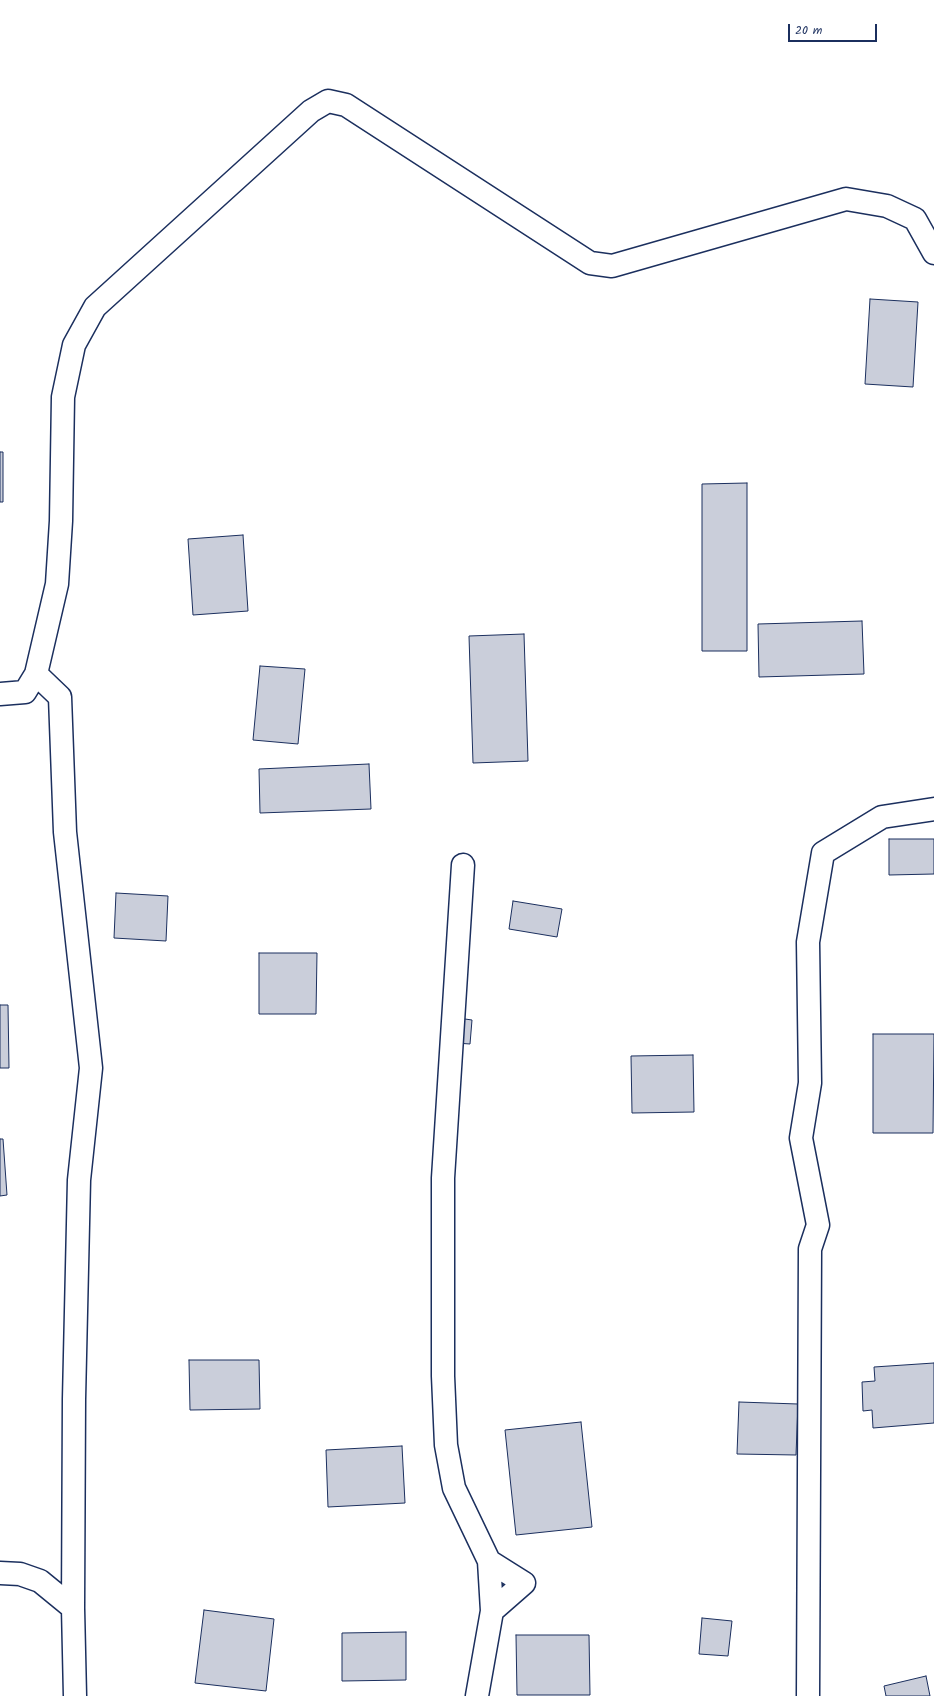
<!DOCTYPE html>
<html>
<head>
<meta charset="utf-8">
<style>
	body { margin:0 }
	#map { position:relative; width:934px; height:1696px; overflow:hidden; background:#fff; font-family:Kalam,sans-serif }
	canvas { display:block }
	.scale { position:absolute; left:788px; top:24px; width:89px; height:18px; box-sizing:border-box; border:2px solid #1b2f5e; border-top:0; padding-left:5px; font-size:12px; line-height:14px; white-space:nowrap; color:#1b2f5e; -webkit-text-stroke:3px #fff; paint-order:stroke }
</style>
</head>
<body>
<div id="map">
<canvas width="934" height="1696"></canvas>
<div class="scale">20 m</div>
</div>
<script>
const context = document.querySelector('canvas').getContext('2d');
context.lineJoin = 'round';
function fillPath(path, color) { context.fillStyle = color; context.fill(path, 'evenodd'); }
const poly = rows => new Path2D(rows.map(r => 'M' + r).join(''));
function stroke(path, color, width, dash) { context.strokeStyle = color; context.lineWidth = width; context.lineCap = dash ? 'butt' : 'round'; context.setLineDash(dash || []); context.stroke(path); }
const building = poly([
	[870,299,918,302,913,387,865,384,870,299],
	[0,452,3,452,3,502,0,502,0,452],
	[747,483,747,651,702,651,702,484,747,483],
	[243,535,248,611,193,615,188,539,243,535],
	[862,621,864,674,759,677,758,624,862,621],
	[524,634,528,761,473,763,469,636,524,634],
	[260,666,305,669,298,744,253,740,260,666],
	[369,764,371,809,260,813,259,769,369,764],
	[889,839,934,839,934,874,889,875,889,839],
	[116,893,168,896,166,941,114,938,116,893],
	[513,901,562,909,557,937,509,929,513,901],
	[259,953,317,953,316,1014,259,1014,259,953],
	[0,1005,8,1005,9,1068,0,1068,0,1005],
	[458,1018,472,1020,470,1044,456,1043,458,1018],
	[873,1034,934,1034,933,1133,873,1133,873,1034],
	[693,1055,694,1112,632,1113,631,1056,693,1055],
	[0,1139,3,1139,7,1195,0,1196,0,1139],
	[189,1360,259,1360,260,1409,190,1410,189,1360],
	[934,1363,934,1423,873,1428,872,1410,863,1411,862,1382,875,1381,874,1367,934,1363],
	[739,1402,798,1404,796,1455,737,1454,739,1402],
	[581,1422,592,1527,516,1535,505,1430,581,1422],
	[402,1446,405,1503,328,1507,326,1450,402,1446],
	[204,1610,274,1619,266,1691,195,1683,204,1610],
	[702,1618,732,1621,728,1656,699,1654,702,1618],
	[406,1632,406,1680,342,1681,342,1633,406,1632],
	[516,1635,589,1635,590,1695,517,1695,516,1635],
	[926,1676,930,1696,886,1696,884,1686,926,1676]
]);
const minor = poly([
	[36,674,60,697,65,832,91,1068,79,1180,74,1399,73,1608,75,1696],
	[0,694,25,692,36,674,57,584,61,521,63,397,74,345,95,307,311,111,328,101,346,105,590,263,612,266,846,199,887,206,915,219,934,253],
	[463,865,443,1178,443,1376,446,1445,454,1488,489,1561,492,1611,477,1696],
	[489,1561,524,1583,492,1611],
	[0,1573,20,1574,40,1581,73,1608],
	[808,1696,810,1249,818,1225,801,1138,810,1083,808,942,823,853,882,817,934,809]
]);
fillPath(building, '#caceda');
stroke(building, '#1b2f5e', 1);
stroke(minor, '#1b2f5e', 25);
stroke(minor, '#fff', 22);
</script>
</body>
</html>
